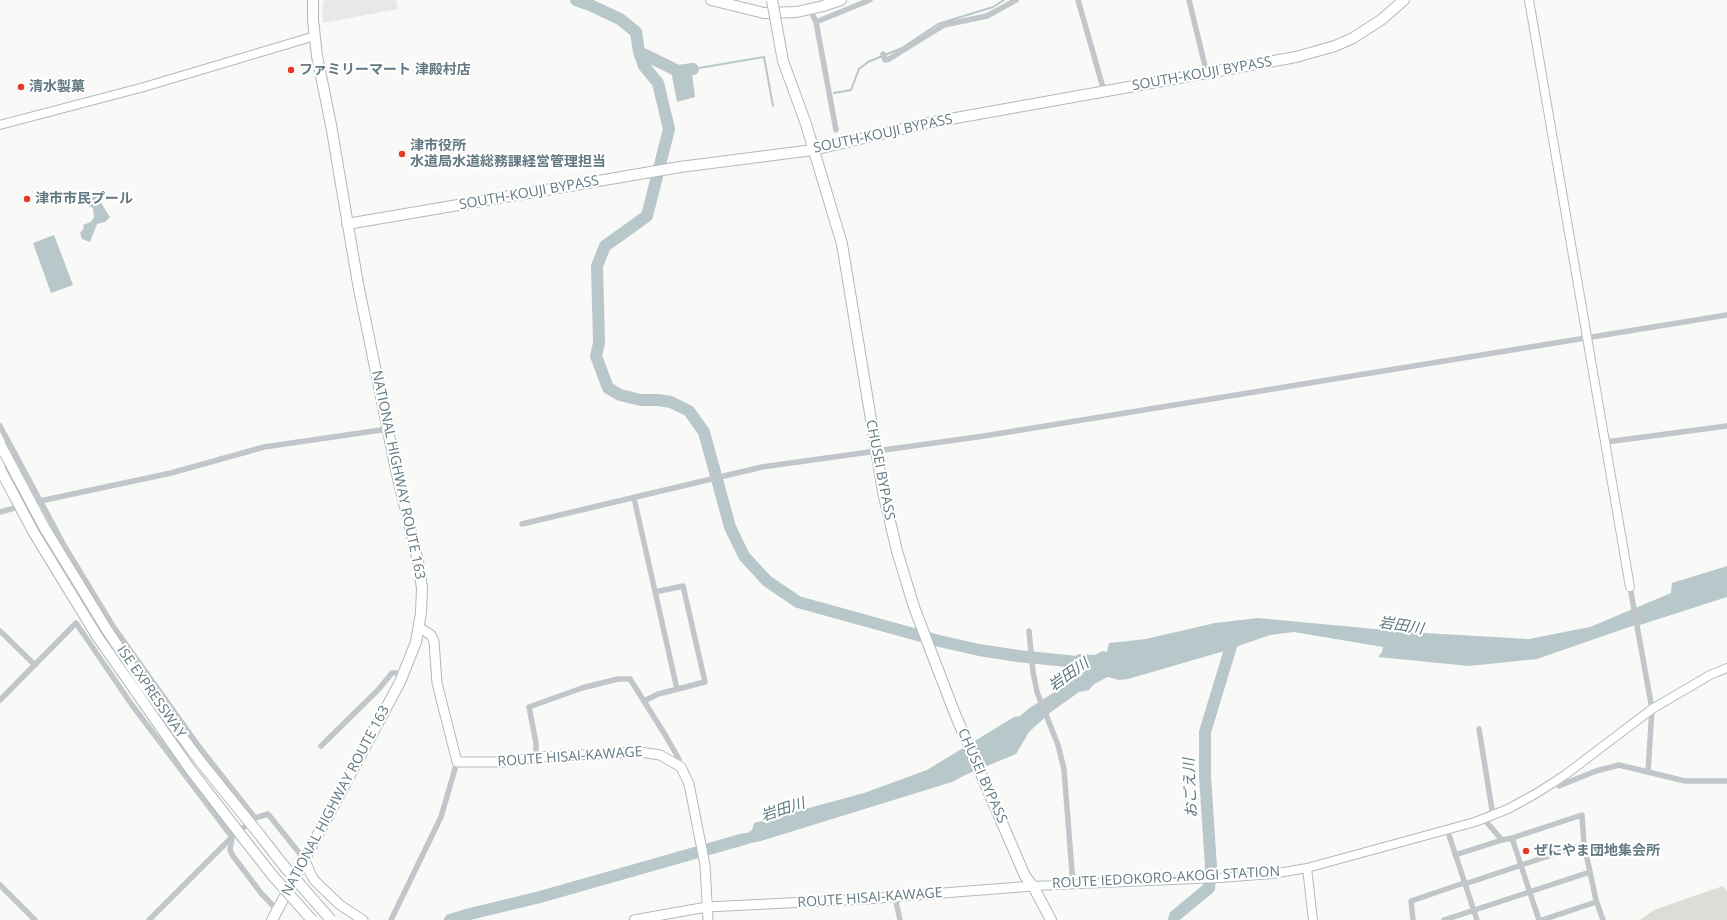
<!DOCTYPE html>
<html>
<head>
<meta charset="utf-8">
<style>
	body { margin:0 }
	canvas { display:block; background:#f9f9f7 }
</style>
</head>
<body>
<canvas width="1727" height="920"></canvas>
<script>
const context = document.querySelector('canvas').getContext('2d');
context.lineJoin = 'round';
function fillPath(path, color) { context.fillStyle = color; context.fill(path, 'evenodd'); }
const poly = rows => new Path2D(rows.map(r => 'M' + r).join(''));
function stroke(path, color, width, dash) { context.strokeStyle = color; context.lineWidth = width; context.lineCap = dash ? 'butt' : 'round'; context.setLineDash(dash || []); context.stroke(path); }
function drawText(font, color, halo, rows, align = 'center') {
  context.font = font + ' "Open Sans","Noto Sans JP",sans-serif'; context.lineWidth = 4; context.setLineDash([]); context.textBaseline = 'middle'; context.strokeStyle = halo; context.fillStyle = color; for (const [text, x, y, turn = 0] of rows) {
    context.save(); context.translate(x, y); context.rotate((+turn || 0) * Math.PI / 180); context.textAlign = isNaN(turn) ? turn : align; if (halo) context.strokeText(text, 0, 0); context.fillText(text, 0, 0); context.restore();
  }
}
const built = poly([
	[324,0,396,0,398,9,323,23,322,8]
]);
const green = poly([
	[1723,886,1727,891,1727,920,1640,920,1654,910]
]);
const water = poly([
	[664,62,681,67,691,65,695,97,677,102,671,70,661,67],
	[96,195,110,217,105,222,97,224,90,242,82,239,80,233,84,228,83,225,91,222,94,217,93,208,89,206,86,199,87,196],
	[54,235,73,285,51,293,33,243],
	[1727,566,1727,597,1640,625,1635,625,1537,659,1469,666,1378,657,1382,652,1383,647,1294,632,1270,635,1221,652,1128,679,1119,680,1108,677,1094,684,1089,690,1079,692,1051,712,1029,732,1016,754,965,775,952,782,761,841,719,850,752,830,754,823,864,793,927,770,1014,717,1020,716,1028,709,1083,674,1082,668,1076,667,1054,658,1073,657,1079,654,1095,655,1102,651,1107,652,1109,643,1146,639,1215,623,1258,618,1407,632,1529,639,1590,627,1671,593,1672,583]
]);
const stream = poly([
	[693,69,764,57,773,106],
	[834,93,851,90,859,69,868,62,902,48,938,24,993,7,1004,0]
]);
const river = poly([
	[576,0,590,5,620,19,636,32,639,52,678,71,693,69],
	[639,52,644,66,658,83,669,129,647,216,605,246,597,266,599,343,596,356,608,388,620,395,641,400,658,400,671,402,689,411,704,432,730,527,744,556,767,581,798,602,939,641,979,650,1018,656,1077,662],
	[450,920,470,914,540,897,744,839],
	[1174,920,1175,916,1209,888,1211,867,1205,776,1205,732,1232,643]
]);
const street = poly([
	[1078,0,1104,91],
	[1189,0,1207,74],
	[810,9,816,22,836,130],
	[816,22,870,0],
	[883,54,885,60,889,59,944,25,987,16,1016,0],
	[0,426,65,547,113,626,200,748,255,818],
	[1606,442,1727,426],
	[634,498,677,689],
	[0,512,40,501,171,473,264,447,388,429],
	[522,524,762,467,984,436,1727,315],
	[1630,587,1652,709,1648,772],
	[0,631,35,665],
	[1029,631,1033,672,1037,692,1058,745,1064,769,1073,885],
	[0,700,76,623,132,705,232,837,230,850,233,856,261,893,277,910],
	[644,701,658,694,705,682,683,586,655,592],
	[1479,729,1493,816],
	[321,746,378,690,392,673,404,673],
	[536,757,536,743,529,707,582,688,618,679,630,679,664,733,679,759,677,764],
	[1555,782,1559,786,1596,771,1619,765,1685,781,1727,781],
	[1484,819,1502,840,1512,838,1582,815,1584,844,1596,900,1603,920],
	[1447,829,1477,920],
	[1512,838,1539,920],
	[1455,855,1502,840],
	[1465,884,1584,844],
	[0,885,35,920],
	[895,897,900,920],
	[149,920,232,837,255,818,268,814,305,860],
	[391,920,441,817,457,762],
	[1413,920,1411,901,1464,883],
	[1444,920,1590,872],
	[1542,920,1596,902]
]);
const secondary = poly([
	[1529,0,1630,587],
	[0,125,144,87,315,36],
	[1307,868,1313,920],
	[1033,886,1220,878,1272,874,1307,868,1475,822,1508,809,1537,793,1565,775,1652,709,1710,675,1727,668]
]);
const primary = poly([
	[420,628,431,635,434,641,437,683,457,762,505,762,536,757,640,752,660,755,681,767,689,784,705,865,708,920],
	[305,860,311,875,315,881,340,905,363,920],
	[634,920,707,907,866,899,1033,886]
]);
const highway = poly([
	[711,0,764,13,797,12,823,6,841,0],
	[783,61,806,124,842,244,883,492,897,551,914,607,955,714,1025,876,1033,886,1051,920],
	[347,224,680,167,813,150,928,123,1296,57,1335,46,1353,38,1381,20,1404,0],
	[259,834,284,866],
	[247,843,273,876],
	[272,920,400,682,416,642,421,613,422,588,418,561,396,470,358,284,331,125,317,56,313,20,313,0]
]);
const highwayBridge = poly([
	[772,0,783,61],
	[0,444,44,527,107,630,143,684,200,761,259,834],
	[0,469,34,533,97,636,190,769,247,843],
	[284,866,331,920],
	[273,876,312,920]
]);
const markers = [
	[291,70,4,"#ea3826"],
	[21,87,4,"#ea3826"],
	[402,154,4,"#ea3826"],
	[27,199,4,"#ea3826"],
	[1526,851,4,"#ea3826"]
];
const poiNames = [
	["ファミリーマート 津殿村店",299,70],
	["清水製菓",29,87],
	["津市役所",410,146],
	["水道局水道総務課経営管理担当",410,162],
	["津市市民プール",35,199],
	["ぜにやま団地集会所",1534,851]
];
const streetNames = [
	["SOUTH-KOUJI BYPASS",1202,74,-10],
	["SOUTH-KOUJI BYPASS",883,134,-12],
	["SOUTH-KOUJI BYPASS",529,193,-10],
	["CHUSEI BYPASS",880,470,79],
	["NATIONAL HIGHWAY ROUTE 163",398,475,78],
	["ISE EXPRESSWAY",151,692,55],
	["ROUTE HISAI-KAWAGE",570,757,-4],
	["CHUSEI BYPASS",982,776,66],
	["NATIONAL HIGHWAY ROUTE 163",336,801,-62],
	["ROUTE IEDOKORO-AKOGI STATION",1166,878,-3],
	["ROUTE HISAI-KAWAGE",870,898,-4]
];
const waterNames = [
	["岩田川",1401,626,9],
	["岩田川",1069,675,-35],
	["おごえ川",1191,788,-93],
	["岩田川",783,810,-18]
];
fillPath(built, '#e7e9e8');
fillPath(green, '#daded6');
fillPath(water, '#b8c7ca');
stroke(stream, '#b8c7ca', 2);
stroke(river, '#b8c7ca', 12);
stroke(secondary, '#b2bbbe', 10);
stroke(primary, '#b3babe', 11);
stroke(highway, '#b3b9bc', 12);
stroke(street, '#c0c6c9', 5.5);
stroke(secondary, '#fff', 8);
stroke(primary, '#fff', 9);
stroke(highway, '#fff', 10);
stroke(highwayBridge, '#b3b9bc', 12, []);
stroke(highwayBridge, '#fff', 10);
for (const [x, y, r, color] of markers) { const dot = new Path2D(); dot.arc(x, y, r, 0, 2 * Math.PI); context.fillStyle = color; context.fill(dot); stroke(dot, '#fff', 1.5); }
drawText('bold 14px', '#637a83', '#fff', poiNames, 'left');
drawText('14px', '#637a83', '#fff', streetNames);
drawText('italic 15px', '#5e787d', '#fff', waterNames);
</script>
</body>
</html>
